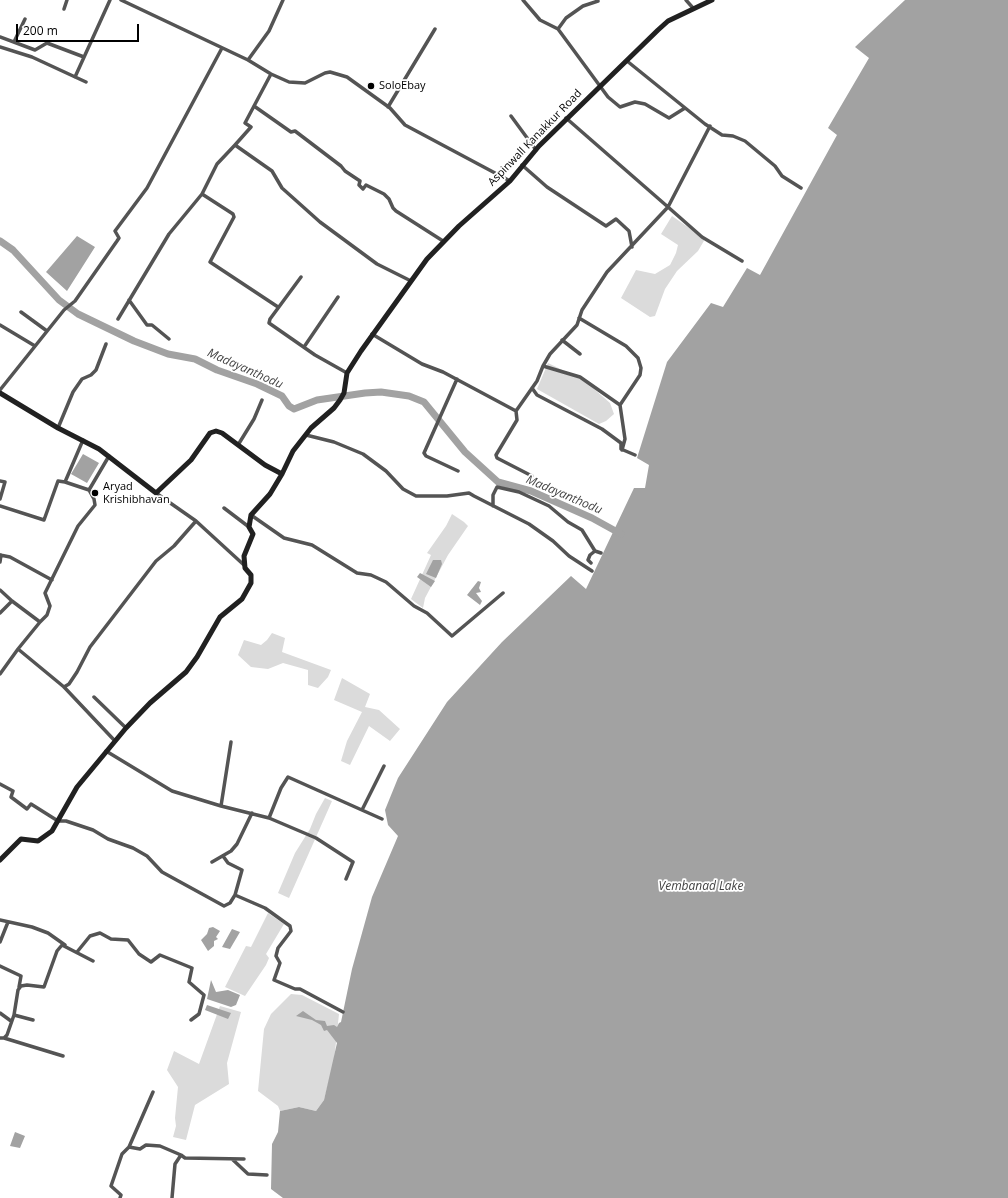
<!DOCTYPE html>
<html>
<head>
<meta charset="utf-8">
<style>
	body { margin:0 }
	#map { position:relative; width:1008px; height:1198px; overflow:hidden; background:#fff; font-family:"Open Sans",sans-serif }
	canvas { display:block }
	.scale { position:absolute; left:16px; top:24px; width:123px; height:18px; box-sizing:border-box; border:2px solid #000; border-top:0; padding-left:5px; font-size:12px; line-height:14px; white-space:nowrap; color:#000; -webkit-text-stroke:3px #fff; paint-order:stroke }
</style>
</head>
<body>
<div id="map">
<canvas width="1008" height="1198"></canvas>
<div class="scale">200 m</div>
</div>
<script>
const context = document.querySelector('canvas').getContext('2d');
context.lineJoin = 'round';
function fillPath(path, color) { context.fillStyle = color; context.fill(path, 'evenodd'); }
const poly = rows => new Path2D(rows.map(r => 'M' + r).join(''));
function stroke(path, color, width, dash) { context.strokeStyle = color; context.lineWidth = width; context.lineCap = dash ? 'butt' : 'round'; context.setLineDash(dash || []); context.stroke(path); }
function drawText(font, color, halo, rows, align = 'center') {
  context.font = font + ' "Open Sans",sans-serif'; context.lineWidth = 3.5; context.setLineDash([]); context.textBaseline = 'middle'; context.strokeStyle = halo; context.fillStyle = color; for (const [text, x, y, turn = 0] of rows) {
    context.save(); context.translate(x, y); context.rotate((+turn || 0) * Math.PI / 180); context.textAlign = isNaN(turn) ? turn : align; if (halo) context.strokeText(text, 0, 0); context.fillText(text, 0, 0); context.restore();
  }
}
const green = poly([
	[672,216,705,239,698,251,677,271,665,289,655,316,650,317,621,298,636,270,655,274,670,265,676,253,678,245,661,234],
	[548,363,585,381,610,403,614,414,606,421,599,424,537,389],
	[452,514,464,522,468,526,448,555,425,598,423,608,411,599,431,555,427,553,446,526],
	[272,633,285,638,282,652,331,670,328,677,318,688,308,685,308,670,283,663,268,669,251,667,238,655,244,640,261,645,267,640],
	[342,678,370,694,365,707,379,710,400,729,390,741,369,726,350,765,341,761,347,741,362,712,334,700],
	[325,798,332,801,289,898,278,893,295,853,310,829,316,814],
	[268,913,284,924,266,954,269,958,266,965,245,996,225,987,246,946,251,947],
	[291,994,302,995,339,1014,334,1061,324,1100,316,1111,299,1107,280,1111,278,1106,258,1091,264,1029,271,1014],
	[220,1006,241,1012,227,1063,229,1084,195,1105,186,1140,173,1137,176,1126,175,1118,178,1087,167,1070,174,1051,199,1064]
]);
const water = poly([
	[905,0,1008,0,1008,1198,283,1198,271,1189,272,1144,278,1132,280,1111,299,1107,316,1111,324,1100,337,1043,327,1030,324,1031,321,1025,312,1020,296,1016,303,1011,316,1020,325,1021,327,1026,334,1025,337,1027,339,1023,341,1022,352,969,372,897,398,836,388,825,385,810,398,778,447,702,502,642,571,576,586,589,634,488,645,488,649,465,637,458,667,362,711,303,723,307,747,268,760,275,837,135,828,128,869,58,855,47],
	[77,236,95,247,67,291,46,272],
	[83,454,99,463,87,483,71,474],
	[433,560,441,560,442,564,436,578,426,574],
	[420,573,435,581,431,587,417,577],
	[478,581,481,582,479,588,481,592,476,593,482,601,480,605,467,595],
	[213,927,220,931,216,937,218,939,214,941,214,946,208,951,201,940,207,934,209,928],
	[232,929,240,932,230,949,222,947],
	[211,980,216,992,228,990,240,995,236,1005,231,1007,207,999],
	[207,1005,231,1013,228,1019,205,1010],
	[15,1132,25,1136,20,1148,10,1146]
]);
const river = poly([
	[0,241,13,250,59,300,78,314,134,341,168,354,195,359,217,370,257,384,282,396,289,406,294,409,317,400,365,393,381,392,409,396,424,402,465,452,498,482,531,491,592,518,621,534]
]);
const street = poly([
	[121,0,248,60,271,74,289,82,305,83,325,73,330,72,347,77,390,108,405,125,510,181],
	[523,0,540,20,558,29,608,97,620,107,635,102,645,104,669,118,685,108],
	[686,0,693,8],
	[64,9,67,0],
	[558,29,566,18,583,6,598,1],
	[0,37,35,50,47,43,84,57],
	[14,42,25,19],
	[0,47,32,57,86,82],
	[248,60,269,31,283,0],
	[627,61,705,124,722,135,733,136,745,141,775,166,782,176,801,188],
	[75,77,110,0],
	[254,106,291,132,295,131,341,166,345,171,360,181,359,185,363,189,366,185,384,194,389,199,393,208,396,211,443,241],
	[388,107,435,29],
	[511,116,536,150],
	[710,126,668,207,702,237,742,261],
	[235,145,251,127,245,123,271,74],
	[522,165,547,187,606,226,616,219,629,231,632,247],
	[202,194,233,214,234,217,210,262,278,307],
	[301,277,270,319,269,323,315,355,347,373],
	[129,300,147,325,152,325,169,339],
	[21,312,47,331],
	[579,318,626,346,638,358,641,368,640,375,620,405,625,439,622,450],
	[118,319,169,234,202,194,217,164,235,145,272,171,282,188,320,222,377,264,411,281],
	[0,325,35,346],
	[372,334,422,364,443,372,516,411,537,381,543,366,550,354,577,325,582,310,607,272,668,207,566,118],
	[562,340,580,354],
	[304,347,338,297],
	[543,366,580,377,620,405],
	[457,379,424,453,426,456,458,471],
	[532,388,537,395,602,429,621,443,621,449,635,455],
	[0,390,64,310,75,301,117,241,119,238,115,231,147,188,222,48],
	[516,411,517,420,496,455,497,458,532,476],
	[58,428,73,392,82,379,91,375,96,370,106,344],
	[306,435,334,442,363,454,386,471,403,489,416,496,447,496,469,493,474,496,529,524,553,541,569,556,592,571],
	[238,445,254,419,262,400],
	[0,481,5,482,0,499],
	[65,482,83,440],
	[89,490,109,456],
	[156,493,196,521,244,565],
	[0,506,44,520,58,481,65,482,89,490,94,499,95,505,78,526,45,593,50,606,47,615,40,622],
	[493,506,493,495,497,487,519,492,549,506,568,522,582,530,595,551,601,553],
	[224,508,249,527],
	[251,515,284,538,312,545,357,573,371,575,386,582,414,606,427,613,452,636,503,593],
	[0,555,10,557,52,580],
	[0,562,1,555],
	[591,563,588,560,590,555,595,551],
	[0,590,12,601],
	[0,613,12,601,40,622,18,649,64,687,115,741],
	[0,674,18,649],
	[64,687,69,684,77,672,90,647,156,561,174,546,196,521],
	[94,697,126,728],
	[106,751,172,791,221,806,269,818,281,788,288,777,382,819],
	[0,784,13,791,11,797,27,809,31,804,58,821,66,821,93,830,108,839,133,848,147,856,162,872,224,906,230,903,235,895,265,908,290,926,291,931,278,948,276,956,280,963,274,980,295,989,300,989,343,1012],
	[221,806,231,742],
	[362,810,384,766],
	[269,818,316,838,353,862,346,879],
	[223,856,228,863,242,870,235,895],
	[212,862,231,851,237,844,252,813],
	[0,920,32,927,48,933,65,945],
	[0,942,8,922],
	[77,952,90,936,100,933,111,939,128,940,139,954,151,962,160,955,192,968,189,982,204,995,199,1014,191,1020],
	[0,966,21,976,19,987],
	[0,1013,11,1021],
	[14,1015,33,1020],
	[0,1038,4,1038,7,1035,14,1015,18,990,21,986,27,985,44,987,57,951,62,945,93,961],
	[4,1038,63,1056],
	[129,1147,153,1092],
	[232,1159,248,1174,267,1175],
	[120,1198,121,1195,111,1186,122,1154,129,1147,140,1149,146,1145,160,1146,181,1155],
	[172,1198,175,1164,181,1155,185,1158,244,1159]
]);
const secondary = poly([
	[0,393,58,428,99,449,156,493,191,460,210,433,216,431,222,433,265,465,282,474],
	[0,860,21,839,38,841,52,831,77,787,126,728,150,703,186,672,197,657,220,617,242,599,251,583,251,575,245,568,244,556,253,534,249,527,251,515,270,494,282,474,293,451,311,428,334,408,340,400,344,393,347,373,361,351,427,259,459,226,510,181,539,146,658,30,668,21,712,0]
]);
const markers = [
	[371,86,4,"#000"],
	[95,493,4,"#000"]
];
const poiNames = [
	["SoloEbay",379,86],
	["Aryad",103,487],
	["Krishibhavan",103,500]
];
const streetNames = [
	["Aspinwall Kanakkur Road",535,138,-46]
];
const waterNames = [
	["Madayanthodu",245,369,24],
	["Madayanthodu",564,495,23],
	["Vembanad Lake",701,887]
];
fillPath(green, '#dbdbdb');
fillPath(water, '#a2a2a2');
stroke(river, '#a2a2a2', 7);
stroke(street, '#545454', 3.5);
stroke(secondary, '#212121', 5);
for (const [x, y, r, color] of markers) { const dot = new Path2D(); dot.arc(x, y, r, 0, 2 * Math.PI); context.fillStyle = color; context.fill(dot); stroke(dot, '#fff', 1.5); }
drawText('11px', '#000', '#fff', poiNames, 'left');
drawText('11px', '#000', '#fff', streetNames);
drawText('italic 12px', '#434343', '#fff', waterNames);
</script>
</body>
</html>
